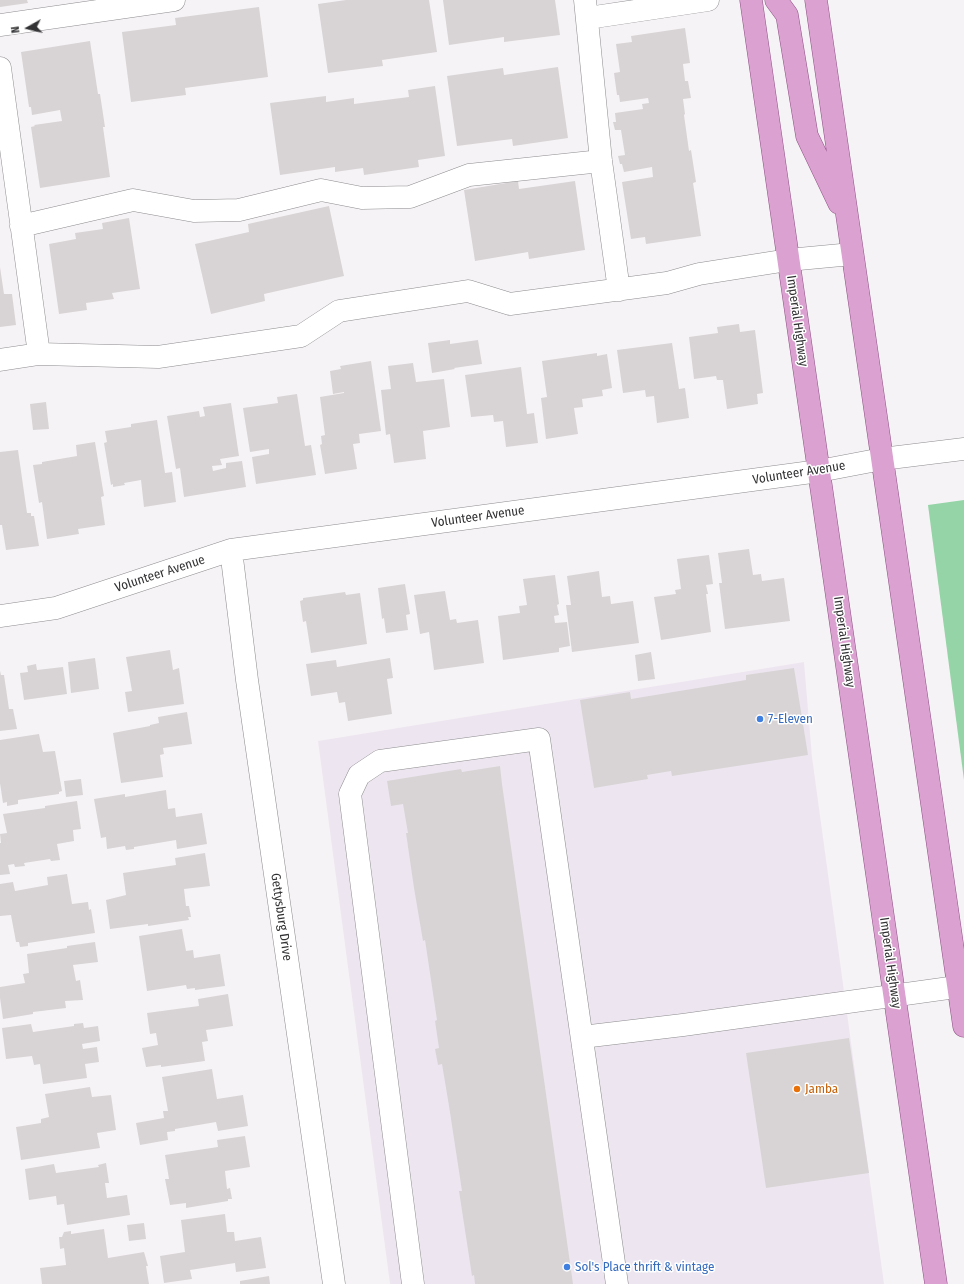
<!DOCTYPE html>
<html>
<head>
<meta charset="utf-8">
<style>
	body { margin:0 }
	#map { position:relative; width:964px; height:1284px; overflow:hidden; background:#f6f3f6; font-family:"Fira Sans Condensed",sans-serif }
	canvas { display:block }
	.north { position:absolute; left:8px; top:8px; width:40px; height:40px; -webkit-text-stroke:3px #fff; paint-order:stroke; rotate:262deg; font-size:11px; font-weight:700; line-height:16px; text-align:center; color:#323133 }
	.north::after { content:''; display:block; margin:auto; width:14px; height:18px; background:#323133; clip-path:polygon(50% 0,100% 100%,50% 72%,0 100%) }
</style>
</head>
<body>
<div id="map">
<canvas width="964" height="1284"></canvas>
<div class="north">N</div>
</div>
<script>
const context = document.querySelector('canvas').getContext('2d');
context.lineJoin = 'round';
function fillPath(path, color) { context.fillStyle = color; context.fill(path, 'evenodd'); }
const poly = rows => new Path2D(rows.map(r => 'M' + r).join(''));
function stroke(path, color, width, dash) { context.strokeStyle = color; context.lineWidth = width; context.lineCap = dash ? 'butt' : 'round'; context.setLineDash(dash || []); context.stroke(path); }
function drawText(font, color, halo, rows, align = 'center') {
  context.font = font + ' "Fira Sans Condensed",sans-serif'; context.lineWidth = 3; context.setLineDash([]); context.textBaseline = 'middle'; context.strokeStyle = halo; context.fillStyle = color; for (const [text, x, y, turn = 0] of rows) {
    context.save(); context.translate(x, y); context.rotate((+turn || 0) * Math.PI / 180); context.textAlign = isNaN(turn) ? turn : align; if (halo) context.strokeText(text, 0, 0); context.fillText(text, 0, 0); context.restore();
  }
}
const built = poly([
	[804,662,812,757,884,1284,390,1284,318,741]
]);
const green = poly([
	[964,500,964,780,928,505]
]);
const building = poly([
	[0,0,27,0,28,3,0,7],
	[346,0,429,0,437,52,382,60,383,66,328,73,318,4],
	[443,0,555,0,560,35,504,42,504,37,449,45],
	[259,7,268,77,185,88,186,95,131,102,122,32,176,25,175,18],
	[685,28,690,63,683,64,685,81,688,81,691,98,683,99,685,114,684,115,689,151,691,150,696,182,693,183,701,236,646,244,645,237,631,239,622,182,653,177,652,167,624,172,622,164,620,164,618,156,625,155,621,130,615,130,613,122,616,122,615,113,643,109,642,104,649,103,648,98,620,102,619,95,617,95,614,73,620,72,616,44,632,42,631,36],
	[90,41,98,94,100,94,105,127,103,127,110,177,40,188,31,127,35,126,34,125,62,121,60,110,32,115,31,107,29,107,21,52],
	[558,67,568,138,513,146,512,139,457,146,447,76,503,68,504,75],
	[435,86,445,156,418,160,419,167,364,175,363,168,335,172,335,167,280,175,270,103,326,96,326,102,354,98,354,104,409,97,408,90],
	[518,181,519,189,575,181,585,250,529,259,528,252,475,261,464,190],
	[329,206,344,276,264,294,265,301,211,314,195,244,249,232,248,224],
	[129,218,140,289,112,293,114,299,86,303,87,310,59,314,49,244,76,239,75,233,103,229,102,223],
	[0,267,4,294,12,294,16,325,0,327],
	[739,324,740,332,755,330,763,393,757,394,758,404,727,409,723,380,717,380,716,376,694,379,689,337,718,333,717,327],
	[450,340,450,344,478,340,482,364,454,368,455,369,432,373,428,343],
	[672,343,679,389,685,388,689,418,657,423,654,396,646,397,645,390,623,393,617,350],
	[597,353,597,356,607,354,612,388,602,390,603,396,582,399,583,407,574,408,578,434,546,439,541,398,547,397,542,361],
	[371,361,381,431,359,434,360,443,353,444,357,469,325,474,320,445,322,444,321,436,325,435,320,397,344,393,344,392,333,394,330,371,341,369,340,366],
	[413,363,416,382,444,379,450,427,423,431,426,459,394,463,390,434,386,435,381,390,391,389,388,366],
	[521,367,527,414,534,413,538,443,506,447,503,421,494,422,493,415,471,417,465,375],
	[297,394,305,446,311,445,316,475,256,484,252,457,269,454,269,449,250,452,243,408,278,403,277,397],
	[46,402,49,429,33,430,30,404],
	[231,403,239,456,220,459,222,465,212,466,213,471,226,468,226,463,242,461,246,487,184,497,180,468,176,469,167,416,199,411,200,417,205,416,203,407],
	[157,420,165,473,172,472,176,502,144,507,141,480,124,483,125,485,113,487,113,484,111,485,104,443,107,442,105,431,131,427,131,424],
	[95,442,104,496,101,497,105,525,78,529,79,534,47,539,42,502,39,503,33,465,42,464,42,462,77,456,76,445],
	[18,450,27,513,31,513,31,516,34,516,39,546,6,550,2,525,0,525,0,452],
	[749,549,753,575,761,574,762,581,784,578,790,621,725,629,719,583,722,583,718,553],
	[709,555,713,584,706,585,708,594,706,594,711,632,661,640,654,597,676,594,675,590,681,589,677,559],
	[599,571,602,597,610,596,611,604,633,601,639,643,572,652,566,605,571,605,567,576],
	[555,575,559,604,557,605,559,615,554,616,555,623,567,622,570,646,559,648,559,652,503,660,498,616,520,613,519,606,527,605,523,579],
	[405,584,410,614,406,615,408,630,386,633,384,618,382,619,378,588],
	[445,591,450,620,456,619,457,623,478,620,484,663,434,670,429,632,420,634,414,595],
	[345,592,346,595,360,593,367,644,311,653,306,621,303,622,300,601,303,600,303,598],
	[170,650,173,670,179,668,184,704,128,712,125,692,132,691,126,657],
	[651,652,655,679,638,681,635,655],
	[95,658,99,689,71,693,68,662],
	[390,658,393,678,387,679,392,714,348,721,345,702,339,703,337,692,311,696,306,664,336,660,337,667],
	[36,664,37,670,63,667,67,694,24,700,20,673,28,672,27,666],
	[794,668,808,755,672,776,671,771,647,775,648,779,594,788,580,700,630,692,631,699,746,680,746,675],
	[0,671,1,675,4,675,9,709,13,709,17,729,0,731],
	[187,712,192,744,163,748,164,754,160,755,163,777,121,783,113,733,150,726,150,725,159,723,158,717],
	[39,734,43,752,55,751,62,791,59,792,59,794,18,800,18,804,7,806,7,802,3,803,0,783,0,740],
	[500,766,502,784,573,1284,475,1284,474,1275,472,1276,459,1191,462,1191,449,1106,442,1064,438,1065,435,1049,439,1048,435,1021,437,1020,425,940,423,941,414,888,406,833,408,833,403,804,391,806,387,781,461,769,462,772],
	[81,779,83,795,66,797,64,781],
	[166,790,168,809,175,808,176,817,202,813,207,844,177,849,176,840,134,847,134,849,126,850,125,846,107,849,106,837,101,838,94,799,125,794,125,797],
	[77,801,81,829,73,830,74,841,57,844,60,860,51,861,50,859,24,863,25,866,15,867,14,864,8,865,10,874,0,875,0,843,1,843,0,834,7,833,3,814,45,808,45,806],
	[205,853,210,886,184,889,186,906,189,906,191,917,188,917,189,920,148,926,148,924,110,929,106,900,126,895,123,873,176,865,175,858],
	[67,874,72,904,88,902,89,910,91,909,95,933,28,943,28,946,20,947,19,942,16,942,11,915,0,916,0,884,13,882,15,891,48,885,47,877],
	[182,929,186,951,193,950,194,958,220,954,225,986,195,990,195,988,187,989,186,985,147,991,139,936],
	[95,942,98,962,73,965,76,981,80,980,83,1000,65,1001,66,1008,33,1012,33,1014,3,1019,0,998,0,987,25,983,23,974,29,973,27,954,67,948,67,946],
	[228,994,233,1026,206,1030,208,1041,202,1042,205,1061,161,1067,161,1065,146,1067,142,1048,158,1045,156,1033,150,1034,147,1013,199,1006,198,999],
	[83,1023,84,1028,98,1026,100,1041,82,1044,83,1049,97,1047,99,1062,85,1064,87,1078,43,1084,40,1064,34,1065,32,1056,6,1059,2,1028,31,1024,33,1032,74,1026,74,1024],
	[849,1038,869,1173,766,1188,746,1053],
	[212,1069,217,1099,243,1095,248,1126,218,1131,216,1122,175,1129,175,1131,167,1132,168,1140,140,1145,136,1123,164,1118,163,1111,168,1111,162,1077],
	[90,1087,92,1097,111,1095,116,1130,97,1133,100,1148,21,1160,16,1127,41,1123,41,1119,49,1117,45,1094],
	[245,1136,250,1167,225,1171,227,1189,230,1188,232,1199,228,1199,228,1201,186,1208,186,1203,170,1205,165,1179,169,1179,165,1155,218,1147,217,1140],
	[106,1163,109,1183,105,1183,107,1198,127,1195,130,1215,67,1225,64,1204,57,1205,56,1196,29,1200,25,1169,54,1164,56,1173,99,1167,98,1165],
	[225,1214,227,1232,234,1232,235,1241,261,1237,266,1268,236,1272,235,1263,190,1270,192,1279,164,1283,160,1256,185,1252,181,1220],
	[144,1223,146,1239,129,1241,127,1225],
	[104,1229,108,1258,144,1252,148,1266,146,1266,149,1284,42,1284,40,1268,66,1265,64,1248,60,1249,59,1237,62,1237,64,1232,71,1231,71,1234],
	[269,1276,270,1284,240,1284,240,1281]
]);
const minor = poly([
	[585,0,601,161,619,290],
	[588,18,708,0],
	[0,25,174,0],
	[0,68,39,354],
	[21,226,133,200,194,211,239,210,321,190,362,198,410,197,469,175,601,161],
	[0,360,39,354,158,357,301,336,339,311,468,291,510,304,667,283,699,274,788,260,852,254],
	[231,550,247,680,334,1284],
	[0,616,56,608,231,550,819,471,882,459,964,449],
	[582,1037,683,1025,964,986],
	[413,1284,350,794,359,775,380,761,539,739,617,1284]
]);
const major = poly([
	[751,0,936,1284],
	[776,0,787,15,807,136,839,203],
	[816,0,964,1026]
]);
const markers = [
	[760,719,4,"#3f7fe0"],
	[797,1089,4,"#e8710a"],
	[567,1267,4,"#3f7fe0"]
];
const streetNames = [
	["Imperial Highway",797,321,82],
	["Volunteer Avenue",799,473,-9],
	["Volunteer Avenue",478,517,-8],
	["Volunteer Avenue",160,574,-18],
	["Imperial Highway",844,642,82],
	["Gettysburg Drive",281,917,82],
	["Imperial Highway",890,963,82]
];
const shopNames = [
	["7-Eleven",768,719],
	["Sol's Place thrift & vintage",575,1267]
];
const foodNames = [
	["Jamba",805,1089]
];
fillPath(built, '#ede6f0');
fillPath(green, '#95d4a7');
fillPath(building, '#d8d4d5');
stroke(minor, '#8e8c8f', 23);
stroke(major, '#905286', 23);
stroke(minor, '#fff', 22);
stroke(major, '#daa1d1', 22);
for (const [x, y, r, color] of markers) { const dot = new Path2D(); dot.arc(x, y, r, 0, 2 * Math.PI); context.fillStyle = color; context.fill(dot); stroke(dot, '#fff', 1.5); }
drawText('13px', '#323133', '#fff', streetNames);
drawText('13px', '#366cbe', '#fff', shopNames, 'left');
drawText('13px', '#c56008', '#fff', foodNames, 'left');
</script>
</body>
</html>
